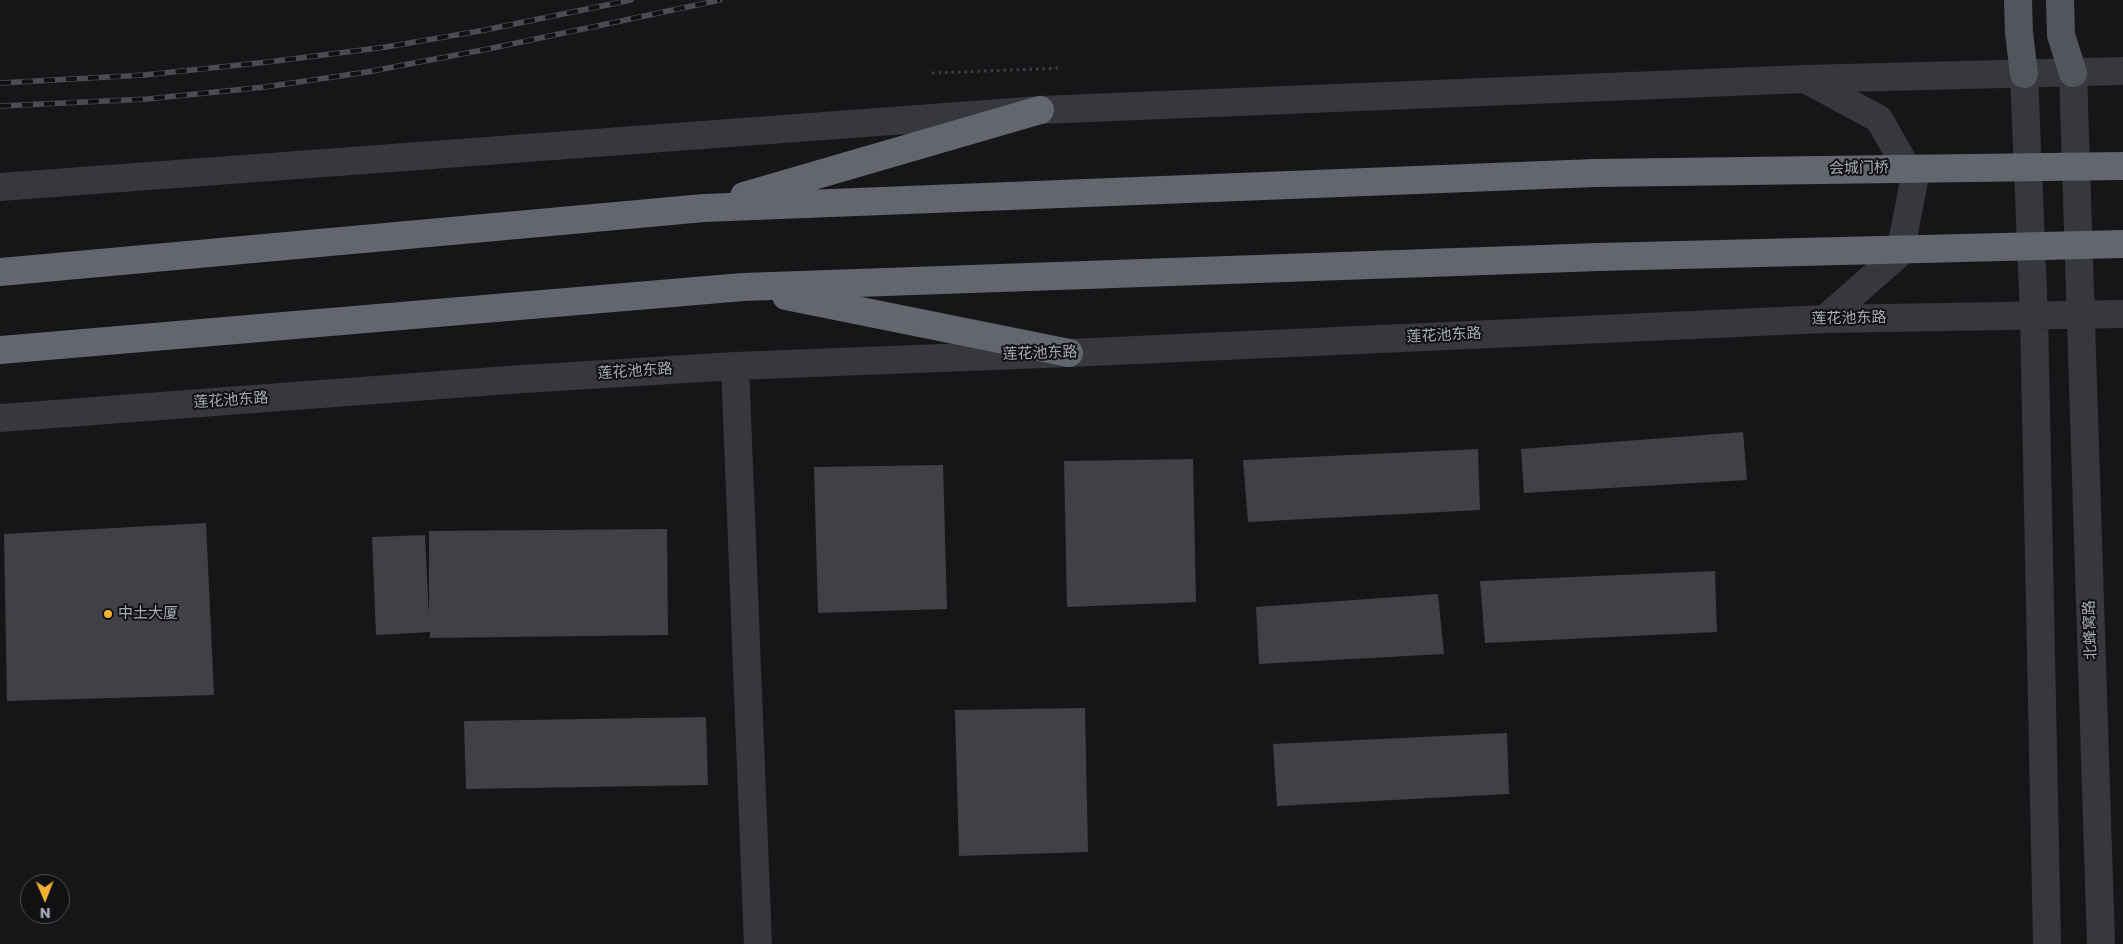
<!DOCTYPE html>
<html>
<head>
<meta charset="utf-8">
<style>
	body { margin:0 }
	#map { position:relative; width:2123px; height:944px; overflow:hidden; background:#161618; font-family:Poppins,sans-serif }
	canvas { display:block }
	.north { position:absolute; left:20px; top:874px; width:50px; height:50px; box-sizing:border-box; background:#111113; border:1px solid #4d4f55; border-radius:50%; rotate:179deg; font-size:14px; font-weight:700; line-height:20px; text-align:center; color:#a8adb8 }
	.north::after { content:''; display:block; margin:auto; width:18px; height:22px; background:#f2b134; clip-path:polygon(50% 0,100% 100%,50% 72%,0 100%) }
</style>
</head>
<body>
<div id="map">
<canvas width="2123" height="944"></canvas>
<div class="north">N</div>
</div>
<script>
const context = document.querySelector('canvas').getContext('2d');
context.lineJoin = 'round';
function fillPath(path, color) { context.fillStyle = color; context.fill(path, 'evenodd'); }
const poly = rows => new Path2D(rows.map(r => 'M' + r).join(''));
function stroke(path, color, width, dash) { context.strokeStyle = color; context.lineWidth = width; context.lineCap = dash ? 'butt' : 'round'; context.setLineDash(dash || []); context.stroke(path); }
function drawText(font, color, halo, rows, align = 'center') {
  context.font = font + ' Poppins,"Noto Sans SC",sans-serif'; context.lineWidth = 4; context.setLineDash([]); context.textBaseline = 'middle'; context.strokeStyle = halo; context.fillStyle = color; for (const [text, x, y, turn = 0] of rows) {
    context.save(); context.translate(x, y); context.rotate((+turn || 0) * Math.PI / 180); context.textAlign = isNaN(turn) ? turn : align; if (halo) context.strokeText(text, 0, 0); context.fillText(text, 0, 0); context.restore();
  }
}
const building = poly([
	[1743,432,1747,480,1524,493,1521,449],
	[1478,449,1480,510,1248,522,1243,460],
	[1193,459,1196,602,1067,607,1064,461],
	[943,465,947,609,818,613,814,467],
	[206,523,214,695,7,701,4,534],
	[667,529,668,635,430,638,430,632,376,635,372,537,425,535,429,617,429,531],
	[1715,571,1717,632,1485,643,1480,581],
	[1438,594,1444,654,1259,664,1256,607],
	[1085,708,1088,852,959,856,955,710],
	[706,717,708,785,466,789,464,721],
	[1507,733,1509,794,1277,806,1273,744]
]);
const path = poly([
	[932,73,1062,68]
]);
const minor = poly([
	[2073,73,2101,944],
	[2024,74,2034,316,2047,944],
	[1805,79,1879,119,1914,181,1900,253,1825,319],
	[0,187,1040,110,1804,79,2123,71],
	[735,366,758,944],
	[0,418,508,380,735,366,1069,353,1825,319,2123,314]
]);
const major = poly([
	[2018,0,2019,33,2024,74],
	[2060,0,2061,35,2073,73]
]);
const highway = poly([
	[744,196,1040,110],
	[0,272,704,208,1595,173],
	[786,296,1069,353],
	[0,350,743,287,1599,257]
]);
const rail = poly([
	[0,83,144,75,268,62,386,47,485,30,631,0],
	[0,106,147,99,265,87,367,72,488,49,720,0]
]);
const highwayBridge = poly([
	[1595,173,2123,166],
	[1599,257,2123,244]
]);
const markers = [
	[108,614,5,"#f2b134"]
];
const streetNames = [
	["会城门桥",1859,169,-1],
	["莲花池东路",1849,319,-1],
	["莲花池东路",1444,336,-3],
	["莲花池东路",1040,354,-2],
	["莲花池东路",635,372,-4],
	["莲花池东路",231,401,-4],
	["北蜂窝路",2091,630,-92]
];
const poiNames = [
	["中土大厦",118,614]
];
fillPath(building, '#404145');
stroke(path, '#3d3f44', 3, [2.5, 4]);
stroke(minor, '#37383d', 28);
stroke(major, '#53555c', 28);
stroke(highway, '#63666e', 28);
stroke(rail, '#4a4c52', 5.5);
stroke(rail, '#111113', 4, [11]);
stroke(highwayBridge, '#63666e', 28);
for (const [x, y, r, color] of markers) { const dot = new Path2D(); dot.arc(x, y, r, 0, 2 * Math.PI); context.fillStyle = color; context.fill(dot); stroke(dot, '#111113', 2); }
drawText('15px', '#a8adb8', '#111113', streetNames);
drawText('15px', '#a8adb8', '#111113', poiNames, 'left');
</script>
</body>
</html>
